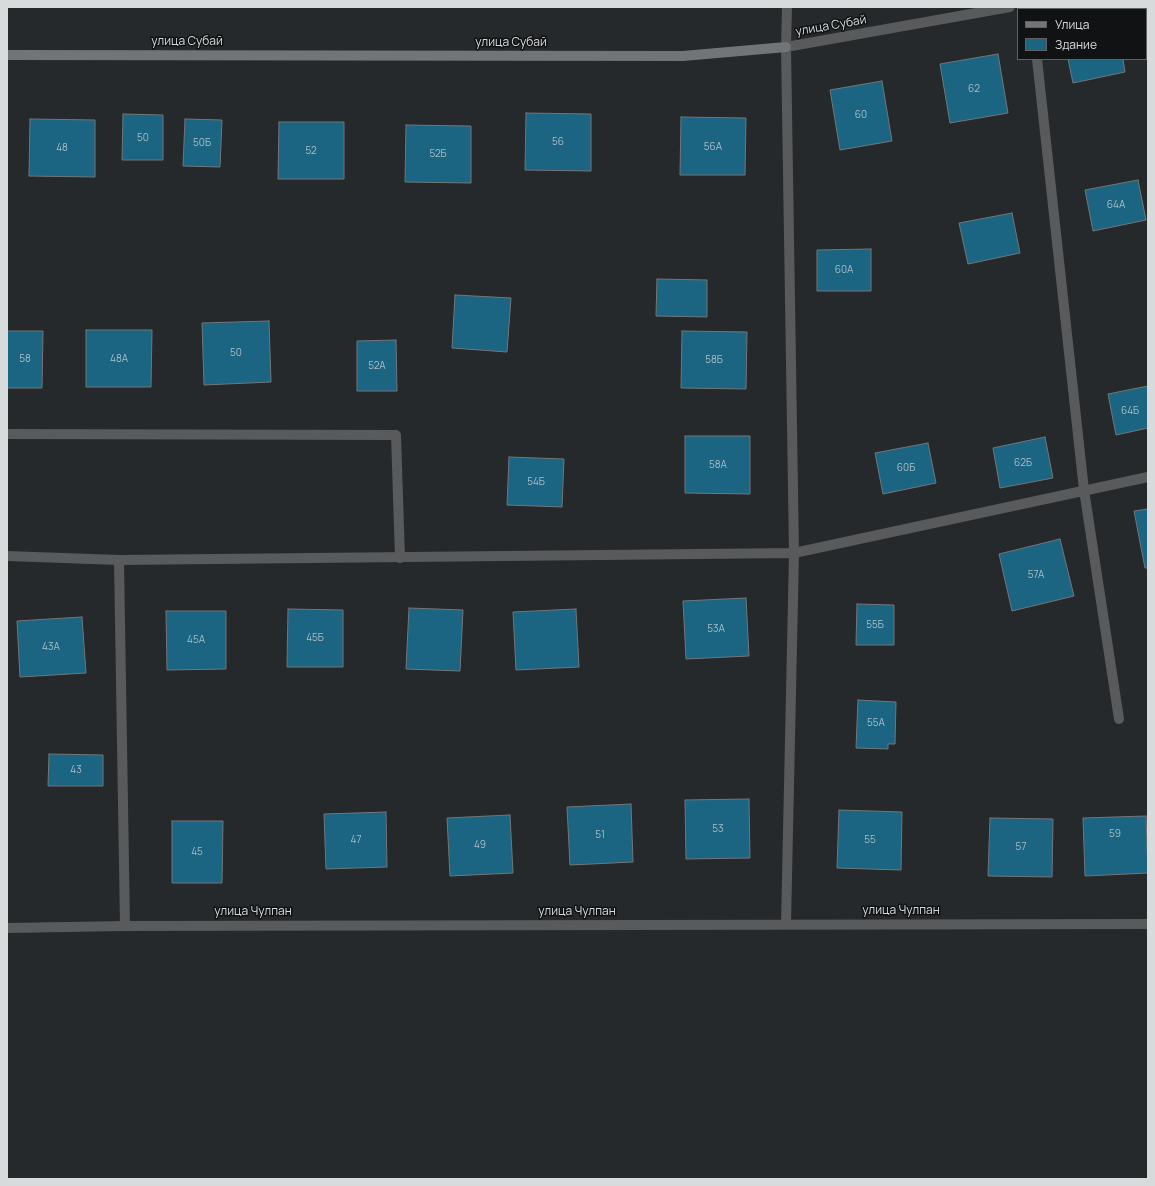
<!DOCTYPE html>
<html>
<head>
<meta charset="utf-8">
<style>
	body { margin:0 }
	#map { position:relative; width:1155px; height:1186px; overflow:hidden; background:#25292c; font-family:Manrope,sans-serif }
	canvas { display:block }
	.frame { position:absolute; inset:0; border:8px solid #d8dbdc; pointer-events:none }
	.legend { position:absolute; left:1017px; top:8px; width:130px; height:52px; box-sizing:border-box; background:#101213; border:1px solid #606263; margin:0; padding:5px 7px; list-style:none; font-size:12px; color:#d8dbdc }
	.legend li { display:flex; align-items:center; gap:8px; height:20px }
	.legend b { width:20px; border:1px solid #606263 }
</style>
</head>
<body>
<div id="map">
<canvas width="1155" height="1186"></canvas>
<div class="frame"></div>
<ul class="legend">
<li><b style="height:5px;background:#727577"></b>Улица</li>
<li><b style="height:11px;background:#1b6482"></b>Здание</li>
</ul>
</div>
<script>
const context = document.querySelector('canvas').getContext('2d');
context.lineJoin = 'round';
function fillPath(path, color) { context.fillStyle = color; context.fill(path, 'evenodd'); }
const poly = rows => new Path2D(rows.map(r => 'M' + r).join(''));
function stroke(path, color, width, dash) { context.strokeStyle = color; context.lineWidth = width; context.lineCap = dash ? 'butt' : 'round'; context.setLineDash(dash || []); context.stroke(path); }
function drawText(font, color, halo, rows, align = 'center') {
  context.font = font + ' Manrope,sans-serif'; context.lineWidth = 3; context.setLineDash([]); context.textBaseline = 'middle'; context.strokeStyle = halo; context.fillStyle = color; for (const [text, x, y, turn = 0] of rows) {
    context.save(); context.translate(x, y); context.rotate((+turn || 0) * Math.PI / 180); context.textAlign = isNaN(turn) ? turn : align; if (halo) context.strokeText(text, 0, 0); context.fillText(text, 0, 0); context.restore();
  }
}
const building = poly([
	[998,54,1008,113,950,123,940,64,998,54],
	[1068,59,1123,59,1125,72,1073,83,1068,59],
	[882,81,892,141,840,150,830,90,882,81],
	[526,113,591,114,591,171,525,170,526,113],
	[123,114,163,115,163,160,122,160,123,114],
	[681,117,746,118,745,175,680,175,681,117],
	[30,119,95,120,95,177,29,176,30,119],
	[185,119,222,120,220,167,183,166,185,119],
	[279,122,344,122,344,179,278,179,279,122],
	[406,125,471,126,471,183,405,182,406,125],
	[1138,180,1146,220,1093,231,1085,190,1138,180],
	[1012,213,1020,253,968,264,959,223,1012,213],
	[871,249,871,291,817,291,817,250,871,249],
	[657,279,707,280,707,317,656,316,657,279],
	[455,295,511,298,507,352,452,348,455,295],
	[269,321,271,382,204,385,202,323,269,321],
	[86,330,152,330,151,387,86,387,86,330],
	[7,331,43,331,42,388,7,388,7,331],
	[682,331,747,332,746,389,681,388,682,331],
	[396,340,397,391,357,391,357,341,396,340],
	[1148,386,1148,428,1116,435,1108,394,1148,386],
	[685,436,750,436,750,494,685,493,685,436],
	[1045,437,1053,478,1000,488,993,448,1045,437],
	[928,443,936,483,883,494,875,453,928,443],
	[509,457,564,459,562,507,507,505,509,457],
	[1148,509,1148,568,1145,568,1134,511,1148,509],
	[1060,539,1074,596,1012,611,999,554,1060,539],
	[746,598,749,656,686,659,683,601,746,598],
	[857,604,894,605,894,645,856,645,857,604],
	[409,608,463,610,460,671,406,669,409,608],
	[288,609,343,610,343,667,287,667,288,609],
	[576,609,579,667,516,670,513,612,576,609],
	[166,611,226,611,226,669,167,670,166,611],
	[82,617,86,673,20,677,17,621,82,617],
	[858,700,896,702,895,744,888,744,888,749,856,748,858,700],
	[49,754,103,755,103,786,48,786,49,754],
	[749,799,750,858,686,859,685,800,749,799],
	[631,804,633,862,570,865,567,807,631,804],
	[839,810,902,812,901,870,837,868,839,810],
	[386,812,387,867,326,869,324,814,386,812],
	[510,815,513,873,450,876,447,818,510,815],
	[1146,816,1148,873,1085,876,1083,818,1146,816],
	[990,818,1053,819,1052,877,988,876,990,818],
	[172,821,223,821,222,883,172,883,172,821]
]);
const lane = poly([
	[7,434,396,435,400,558],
	[119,560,125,926]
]);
const street = poly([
	[1032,7,1032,9],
	[786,47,1010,7],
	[1037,59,1084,490,1119,719],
	[7,556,119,560,794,553,1148,477],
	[786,924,794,553,786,47,787,7],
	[7,928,125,926,1148,924]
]);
const secondary = poly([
	[7,55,683,56,786,47]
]);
const numberNames = [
	["62",974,89],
	["60",861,115],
	["50",143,138],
	["56",558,142],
	["50Б",202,143],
	["56А",713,147],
	["48",62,148],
	["52",311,151],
	["52Б",438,154],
	["64А",1116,205],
	["60А",844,270],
	["50",236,353],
	["58",25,359],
	["48А",119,359],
	["58Б",714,360],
	["52А",377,366],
	["64Б",1130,411],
	["62Б",1023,463],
	["58А",718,465],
	["60Б",906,468],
	["54Б",536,482],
	["57А",1036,575],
	["55Б",875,625],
	["53А",716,629],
	["45Б",315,638],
	["45А",196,640],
	["43А",51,647],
	["55А",876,723],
	["43",76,770],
	["53",718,829],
	["59",1115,834],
	["51",600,835],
	["47",356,840],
	["55",870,840],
	["49",480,845],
	["57",1021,847],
	["45",197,852]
];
const streetNames = [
	["улица Субай",831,26,-10],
	["улица Субай",187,42],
	["улица Субай",511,43],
	["улица Чулпан",901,911],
	["улица Чулпан",253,912],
	["улица Чулпан",577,912]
];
fillPath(building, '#1b6482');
stroke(building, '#727779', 1);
stroke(lane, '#585a5b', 10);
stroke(street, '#585a5b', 10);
stroke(secondary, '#727577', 10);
drawText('10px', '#a9bdc6', null, numberNames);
drawText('12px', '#d8dbdc', '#101213', streetNames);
</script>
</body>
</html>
